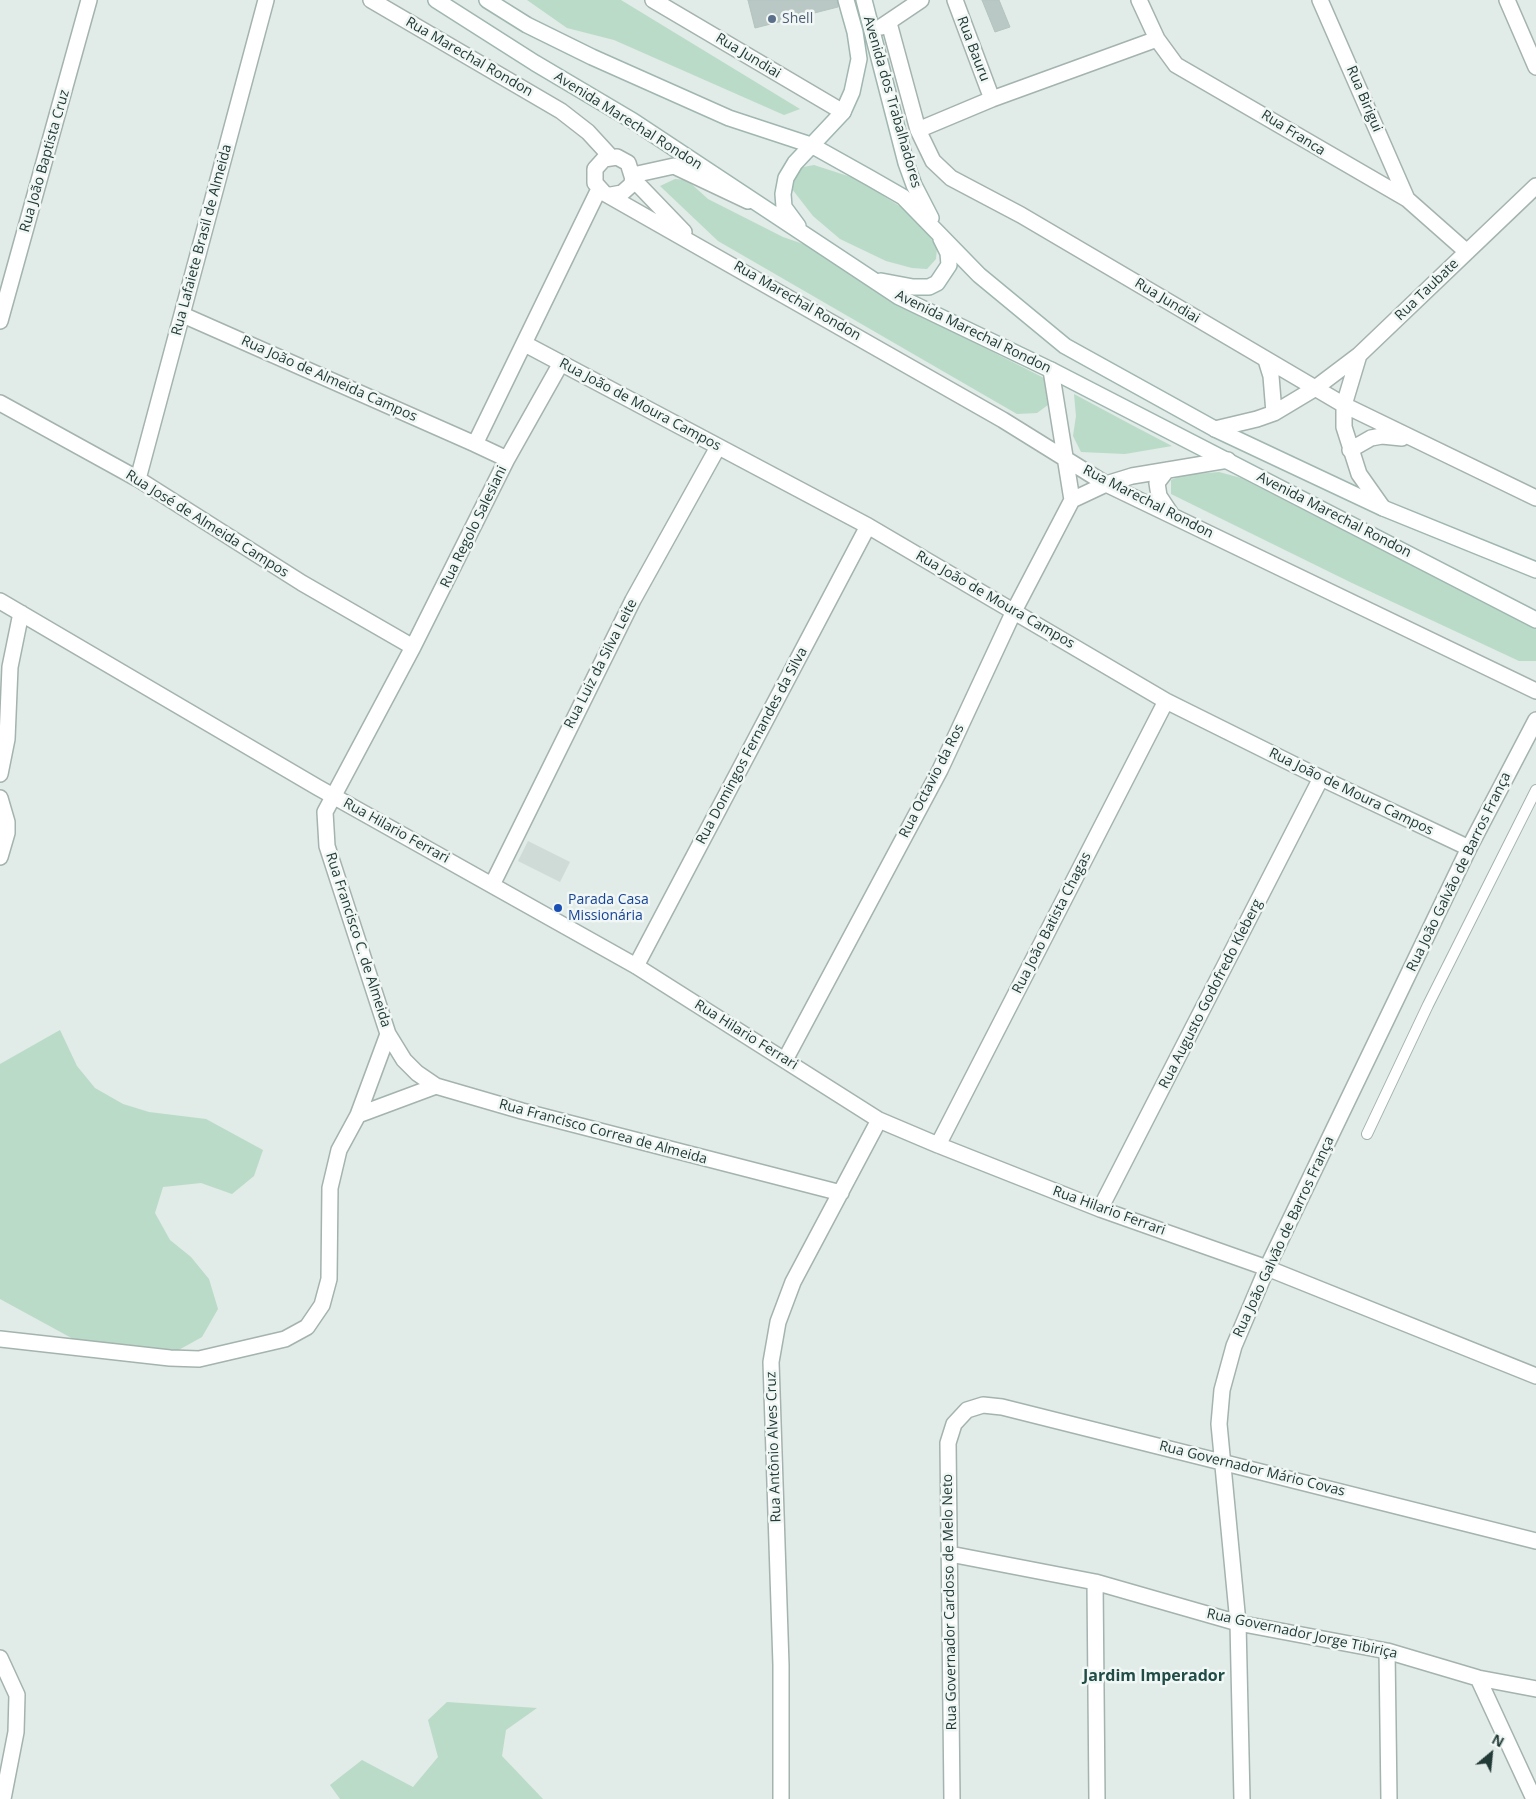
<!DOCTYPE html>
<html>
<head>
<meta charset="utf-8">
<style>
	body { margin:0 }
	#map { position:relative; width:1536px; height:1799px; overflow:hidden; background:#e1ebe7; font-family:"Open Sans",sans-serif }
	canvas { display:block }
	.north { position:absolute; left:1466px; top:1729px; width:50px; height:50px; -webkit-text-stroke:4px #f1f7f5; paint-order:stroke; rotate:28deg; font-size:14px; font-weight:700; line-height:20px; text-align:center; color:#223b37 }
	.north::after { content:''; display:block; margin:auto; width:18px; height:22px; background:#223b37; clip-path:polygon(50% 0,100% 100%,50% 72%,0 100%) }
</style>
</head>
<body>
<div id="map">
<canvas width="1536" height="1799"></canvas>
<div class="north">N</div>
</div>
<script>
const context = document.querySelector('canvas').getContext('2d');
context.lineJoin = 'round';
function fillPath(path, color) { context.fillStyle = color; context.fill(path, 'evenodd'); }
const poly = rows => new Path2D(rows.map(r => 'M' + r).join(''));
function stroke(path, color, width, dash) { context.strokeStyle = color; context.lineWidth = width; context.lineCap = dash ? 'butt' : 'round'; context.setLineDash(dash || []); context.stroke(path); }
function drawText(font, color, halo, rows, align = 'center') {
  context.font = font + ' "Open Sans",sans-serif'; context.lineWidth = 5; context.setLineDash([]); context.textBaseline = 'middle'; context.strokeStyle = halo; context.fillStyle = color; for (const [text, x, y, turn = 0] of rows) {
    context.save(); context.translate(x, y); context.rotate((+turn || 0) * Math.PI / 180); context.textAlign = isNaN(turn) ? turn : align; if (halo) context.strokeText(text, 0, 0); context.fillText(text, 0, 0); context.restore();
  }
}
const built = poly([
	[528,841,570,862,560,882,518,861]
]);
const green = poly([
	[527,0,621,0,800,109,784,115,614,40,567,28],
	[814,165,857,179,904,209,925,229,937,248,936,259,927,269,912,268,886,261,840,239,813,216,792,189,792,180,798,168],
	[675,179,687,180,708,199,783,237,809,246,924,317,1048,380,1052,402,1037,413,1017,414,718,241,660,186],
	[1074,394,1130,424,1172,446,1125,454,1081,452,1073,436,1076,416],
	[1219,472,1241,478,1536,629,1536,661,1519,661,1352,583,1171,494,1171,480,1183,475],
	[60,1030,77,1066,95,1088,123,1104,149,1112,206,1119,263,1150,254,1176,232,1194,201,1183,163,1187,155,1213,170,1240,191,1257,209,1279,218,1309,202,1337,175,1352,141,1358,110,1359,0,1299,0,1064],
	[447,1702,537,1708,506,1730,502,1756,543,1799,340,1799,330,1785,362,1760,413,1787,438,1757,428,1720]
]);
const building = poly([
	[748,0,837,0,838,7,755,28,748,0],
	[982,0,999,0,1010,27,995,32,982,0]
]);
const lane = poly([
	[1367,1134,1428,1005,1536,790]
]);
const street = poly([
	[371,0,561,111,588,132,611,157],
	[653,0,843,112],
	[955,0,992,99],
	[1139,0,1157,39,1176,65,1407,199,1467,252],
	[1320,0,1407,199],
	[1507,0,1536,67],
	[889,23,918,130,933,161,951,178,1021,215,1344,405,1536,498],
	[881,27,921,0],
	[918,130,992,99,1157,39],
	[633,175,674,166,748,201],
	[633,179,684,232],
	[611,195,622,193,631,185,633,179,628,163,617,157,604,159,595,169,595,183,604,193,1003,420,1106,484,1536,691],
	[183,315,475,444],
	[0,321,89,0],
	[525,344,868,526,1166,701,1321,778,1469,848],
	[1359,355,1344,405,1344,427,1359,474,1383,508],
	[1266,360,1271,376,1274,413],
	[0,403,138,479,302,583,413,647],
	[1215,429,1257,419,1274,413,1314,389,1359,355,1536,186],
	[1350,450,1371,438,1382,436,1402,438],
	[507,459,561,363],
	[1167,470,1157,483,1159,496,1171,514],
	[138,479,266,0],
	[1072,500,1106,484,1132,476,1228,460],
	[0,601,317,787,636,966,879,1120,938,1145,1100,1209,1267,1268,1536,1376],
	[0,774,7,739,10,667,21,613],
	[0,798,7,822,7,833,0,857],
	[492,885,633,600,718,447],
	[636,966,868,526],
	[388,1034,404,1060,417,1073,436,1086,522,1111,841,1193],
	[785,1060,940,770,1014,611,1072,500,1051,370],
	[358,1115,436,1086],
	[938,1145,1166,701],
	[1100,1209,1321,778],
	[0,1339,170,1358,199,1359,285,1339,307,1327,322,1305,329,1279,330,1188,339,1150,358,1115,388,1034,327,846,325,812,413,647,507,459,475,444,599,189],
	[950,1554,1095,1582,1238,1623,1387,1651,1478,1678,1536,1689],
	[1095,1582,1097,1799],
	[1387,1651,1389,1799],
	[0,1658,17,1695,16,1732,3,1799],
	[1478,1678,1534,1799],
	[781,1799,781,1665,771,1362,778,1322,793,1282,879,1120],
	[952,1799,948,1443,954,1424,967,1410,983,1405,1002,1407,1536,1541],
	[1242,1799,1238,1623,1219,1424,1222,1390,1234,1346,1267,1268,1469,848,1536,720]
]);
const secondary = poly([
	[436,0,535,63,633,121,899,297,1051,370,1536,620],
	[487,0,527,25,592,57,729,118,811,145,870,178,903,197,979,275,1065,346,1215,429,1383,508,1536,570],
	[864,0,906,163,914,185,931,218],
	[798,226,784,207,783,194,786,178,795,163,843,112,852,92,859,59,855,32,846,0],
	[881,281,913,287,929,287,937,283,949,265,948,253,941,239]
]);
const markers = [
	[772,19,5,"#5c6f8a"],
	[558,908,5,"#1a4fb4"]
];
const serviceNames = [
	["Shell",782,19]
];
const streetNames = [
	["Rua Bauru",973,49,69],
	["Rua Jundiai",748,56,31],
	["Rua Marechal Rondon",469,57,30],
	["Rua Birigui",1364,99,67],
	["Avenida dos Trabalhadores",892,102,74],
	["Avenida Marechal Rondon",628,121,32],
	["Rua Franca",1293,133,32],
	["Rua João Baptista Cruz",45,161,-74],
	["Rua Lafaiete Brasil de Almeida",202,240,-75],
	["Rua Taubate",1427,290,-44],
	["Rua Marechal Rondon",797,301,30],
	["Rua Jundiai",1167,301,31],
	["Avenida Marechal Rondon",973,332,26],
	["Rua João de Almeida Campos",329,379,24],
	["Rua João de Moura Campos",640,405,28],
	["Rua Marechal Rondon",1148,502,27],
	["Avenida Marechal Rondon",1334,515,27],
	["Rua José de Almeida Campos",207,524,32],
	["Rua Regolo Salesiani",474,527,-64],
	["Rua João de Moura Campos",995,600,30],
	["Rua Luiz da Silva Leite",601,664,-63],
	["Rua Domingos Fernandes da Silva",752,746,-62],
	["Rua Octavio da Ros",932,781,-63],
	["Rua João de Moura Campos",1351,792,26],
	["Rua Hilario Ferrari",396,831,29],
	["Rua João Galvão de Barros França",1459,872,-64],
	["Rua João Batista Chagas",1052,923,-63],
	["Rua Francisco C. de Almeida",358,940,72],
	["Rua Augusto Godofredo Kleberg",1211,994,-63],
	["Rua Hilario Ferrari",746,1035,32],
	["Rua Francisco Correa de Almeida",603,1132,15],
	["Rua Hilario Ferrari",1109,1211,20],
	["Rua João Galvão de Barros França",1284,1237,-65],
	["Rua Antônio Alves Cruz",774,1447,-92],
	["Rua Governador Mário Covas",1252,1469,14],
	["Rua Governador Cardoso de Melo Neto",950,1602,-91],
	["Rua Governador Jorge Tibiriça",1302,1634,12]
];
const transitNames = [
	["Parada Casa",568,900],
	["Missionária",568,916]
];
const quarterNames = [
	["Jardim Imperador",1154,1676]
];
fillPath(built, '#cfdbd7');
fillPath(green, '#badbc7');
fillPath(building, '#b9c8c4');
stroke(building, '#b3c4bf', 1);
stroke(lane, '#a4b3af', 12);
stroke(street, '#a4b3af', 18);
stroke(secondary, '#a0b6b1', 18);
stroke(lane, '#fff', 10);
stroke(street, '#fff', 15);
stroke(secondary, '#fff', 15);
for (const [x, y, r, color] of markers) { const dot = new Path2D(); dot.arc(x, y, r, 0, 2 * Math.PI); context.fillStyle = color; context.fill(dot); stroke(dot, '#f1f7f5', 2); }
drawText('14px', '#4e5e75', '#f1f7f5', serviceNames, 'left');
drawText('14px', '#223b37', '#f1f7f5', streetNames);
drawText('14px', '#164399', '#f1f7f5', transitNames, 'left');
drawText('bold 16px', '#1f4c46', '#f1f7f5', quarterNames);
</script>
</body>
</html>
